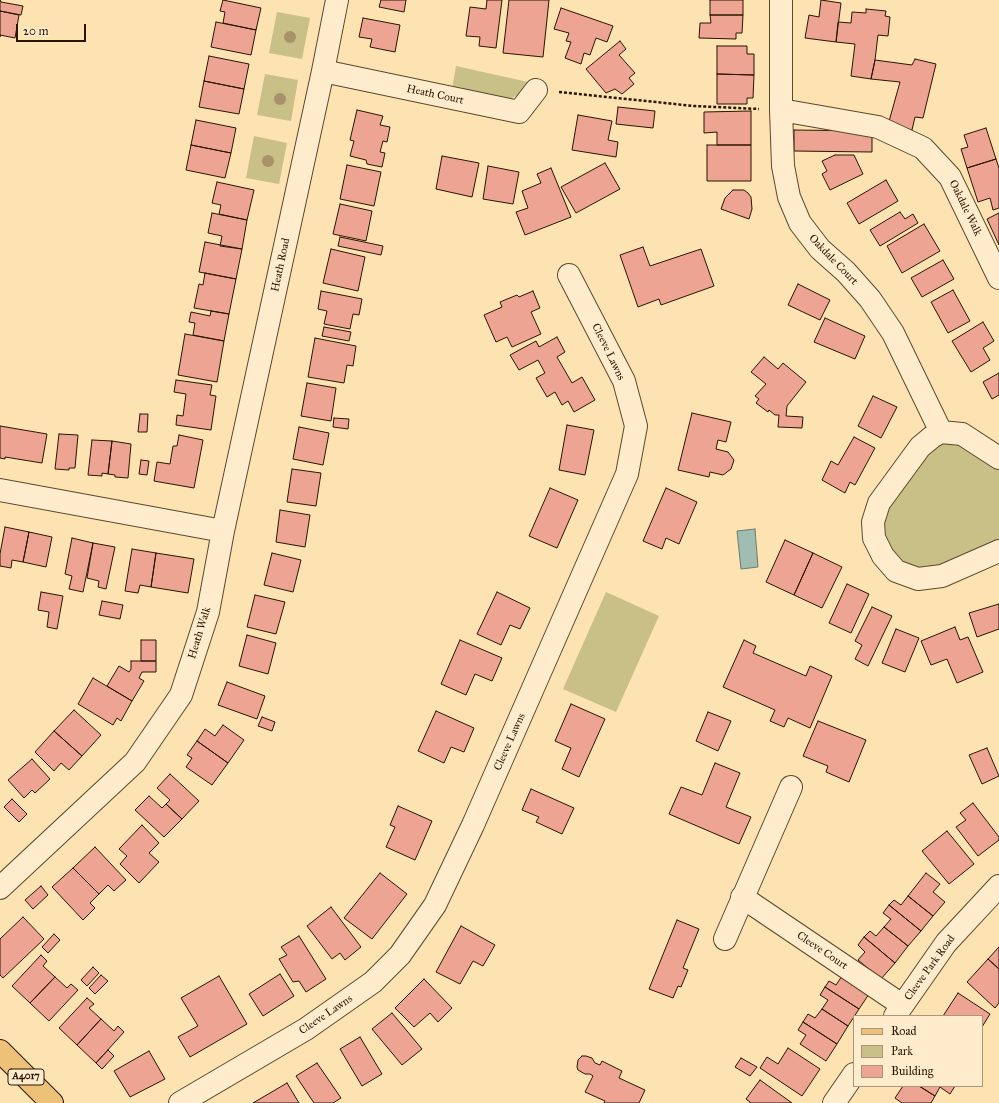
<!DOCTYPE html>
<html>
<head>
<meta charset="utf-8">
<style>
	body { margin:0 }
	#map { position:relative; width:999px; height:1103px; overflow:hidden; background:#fde2b2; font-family:"IM FELL Great Primer",serif }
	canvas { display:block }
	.legend { position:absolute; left:853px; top:1015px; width:130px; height:72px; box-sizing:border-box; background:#feeccd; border:1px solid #a9967b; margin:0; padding:5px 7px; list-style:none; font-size:12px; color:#291500 }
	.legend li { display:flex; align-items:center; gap:8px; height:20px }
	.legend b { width:20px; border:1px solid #a9967b }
	.scale { position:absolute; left:16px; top:24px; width:70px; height:18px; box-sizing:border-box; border:2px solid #291500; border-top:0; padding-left:5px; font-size:12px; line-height:14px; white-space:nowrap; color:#291500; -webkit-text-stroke:3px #feeccd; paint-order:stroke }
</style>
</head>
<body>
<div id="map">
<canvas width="999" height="1103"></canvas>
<ul class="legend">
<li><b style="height:5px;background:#eec179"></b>Road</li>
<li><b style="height:11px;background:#c8c087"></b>Park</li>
<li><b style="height:11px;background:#eea492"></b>Building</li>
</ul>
<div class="scale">20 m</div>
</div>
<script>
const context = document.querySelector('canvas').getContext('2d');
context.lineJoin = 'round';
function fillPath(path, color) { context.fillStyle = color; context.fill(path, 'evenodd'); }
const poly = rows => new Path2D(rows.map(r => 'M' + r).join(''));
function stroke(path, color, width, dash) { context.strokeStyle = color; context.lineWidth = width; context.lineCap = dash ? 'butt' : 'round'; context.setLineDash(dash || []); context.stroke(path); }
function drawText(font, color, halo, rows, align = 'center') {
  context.font = font + ' "IM FELL Great Primer",serif'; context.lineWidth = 3.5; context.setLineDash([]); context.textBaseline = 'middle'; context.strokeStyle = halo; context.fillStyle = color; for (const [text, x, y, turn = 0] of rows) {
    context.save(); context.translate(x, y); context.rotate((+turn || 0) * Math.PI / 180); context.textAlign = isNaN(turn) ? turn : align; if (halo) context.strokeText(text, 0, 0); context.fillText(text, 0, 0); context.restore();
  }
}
const green = poly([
	[277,12,310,18,302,59,269,53],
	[456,66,528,82,518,95,510,99,452,89],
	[265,74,298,80,291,121,257,115],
	[254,136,287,143,279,184,246,178],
	[943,442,959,443,999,469,999,541,939,566,919,569,902,562,891,551,884,536,882,523,888,508,927,453],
	[606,592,659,616,616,712,563,689]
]);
const water = poly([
	[755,529,758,567,741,569,737,531,755,529]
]);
const building = poly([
	[0,0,1,2,23,6,21,15,0,11,0,0],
	[223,0,261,8,256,30,223,23,225,12,220,11,223,0],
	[381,0,406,0,404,12,379,7,381,0],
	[487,0,502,0,496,48,479,46,480,37,466,36,470,7,486,9,487,0],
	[509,0,549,0,543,57,503,53,509,0],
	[710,0,743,0,743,15,710,15,710,0],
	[821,0,841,3,836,42,805,38,809,15,819,17,821,0],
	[561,8,613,26,607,42,596,38,590,55,584,53,581,64,565,58,571,42,566,41,569,33,554,29,561,8],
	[866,9,886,11,885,16,890,17,888,36,878,35,875,60,871,79,851,76,855,44,836,42,838,22,851,23,852,12,866,13,866,9],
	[0,11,19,15,15,38,0,35,0,37,0,11],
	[710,15,743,15,742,33,736,33,736,39,699,38,700,23,711,23,710,15],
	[363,18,400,25,395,52,370,47,372,39,359,37,363,18],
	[216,22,256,30,251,55,211,47,216,22],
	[620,41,626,49,619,55,635,73,629,78,634,84,622,94,615,89,606,93,586,69,620,41],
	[717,46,747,46,747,54,754,54,754,75,717,74,717,46],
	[209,56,249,64,244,89,204,81,209,56],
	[915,59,936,64,923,118,915,117,912,130,888,125,900,82,871,79,875,60,912,65,915,59],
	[717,74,754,75,753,98,747,98,747,104,717,104,717,74],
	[204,81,244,89,239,114,199,107,204,81],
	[618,107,655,111,653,128,616,124,618,107],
	[357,110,383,116,380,125,390,127,387,142,383,141,380,152,385,153,382,167,367,164,366,160,350,156,354,141,350,140,357,110],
	[751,111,751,145,717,145,717,132,704,133,704,112,751,111],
	[578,115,612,121,608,140,618,142,616,157,572,150,578,115],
	[196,120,236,128,231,153,191,145,196,120],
	[986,128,996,159,967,168,961,149,968,147,964,135,986,128],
	[794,130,872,131,872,152,794,151,794,130],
	[191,145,231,153,225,178,186,170,191,145],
	[707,145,751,145,751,181,707,181,707,145],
	[835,155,854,155,863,174,830,190,822,174,827,171,822,161,835,155],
	[442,156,479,163,472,197,436,189,442,156],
	[996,159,999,168,999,208,993,210,990,198,978,202,967,168,996,159],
	[605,163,620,189,576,213,561,187,605,163],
	[347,165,381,172,374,206,340,199,347,165],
	[488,166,519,172,513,204,483,199,488,166],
	[551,168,571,217,525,235,516,212,528,208,522,191,541,183,537,174,551,168],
	[886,180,898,201,859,224,847,203,886,180],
	[217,182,254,190,247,220,219,214,221,205,212,203,217,182],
	[733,190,744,190,748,193,751,197,752,209,749,219,721,209,725,198,733,190],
	[340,204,372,211,366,241,333,234,340,204],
	[900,212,905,219,913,214,918,223,880,246,870,230,900,212],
	[212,213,247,220,242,249,220,246,222,236,208,233,212,213],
	[999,213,999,245,987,219,999,213],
	[924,224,940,251,902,273,887,246,924,224],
	[340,237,383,246,381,255,338,246,340,237],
	[205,242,242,249,236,279,199,272,205,242],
	[643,247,650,266,701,249,714,286,661,305,659,299,638,307,620,255,643,247],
	[331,249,365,257,358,291,323,283,331,249],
	[943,260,954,279,922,297,911,278,943,260],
	[205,273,236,279,229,314,194,308,199,284,203,285,205,273],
	[798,284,830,300,820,320,788,305,798,284],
	[953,290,970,321,948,333,931,302,953,290],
	[321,291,362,299,359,315,353,314,350,329,324,324,327,311,318,309,321,291],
	[533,291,540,308,531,312,541,334,512,347,507,337,496,342,484,315,502,307,500,302,517,295,519,297,533,291],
	[211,311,229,314,224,341,193,335,195,323,189,322,191,312,210,316,211,311],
	[825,318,865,336,855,359,814,342,825,318],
	[983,322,994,341,983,348,990,360,971,372,952,341,983,322],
	[324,327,351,332,349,341,322,336,324,327],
	[185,334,224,341,217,382,178,375,185,334],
	[557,337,565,352,557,357,572,383,582,377,595,400,574,412,568,401,562,405,555,392,547,397,536,378,545,373,538,360,519,370,510,355,536,341,539,347,557,337],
	[315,338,356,346,353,366,347,365,344,383,308,377,315,338],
	[764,357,778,369,783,363,806,382,787,406,786,416,803,417,802,428,778,427,779,415,775,415,769,410,768,412,756,403,759,399,755,396,766,384,751,372,764,357],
	[999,373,999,395,992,399,983,382,999,373],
	[176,380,212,385,210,395,216,396,211,430,176,425,177,415,183,416,186,394,174,392,176,380],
	[307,383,336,388,331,421,301,416,307,383],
	[873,396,897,407,881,438,858,426,873,396],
	[692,413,731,422,726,442,718,440,716,449,728,452,734,460,731,469,723,475,710,472,709,477,678,470,692,413],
	[140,414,148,414,147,432,138,432,140,414],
	[334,418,349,419,348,429,333,427,334,418],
	[567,425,594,430,585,475,559,470,567,425],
	[0,426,47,434,42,463,5,457,5,459,0,458,0,426],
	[299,427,329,433,323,465,293,459,299,427],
	[59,434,78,435,75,468,69,468,69,470,55,469,59,434],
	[179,435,203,440,194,488,154,481,157,462,170,464,173,446,177,446,179,435],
	[854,437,875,448,855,485,850,482,845,493,822,480,831,461,838,465,854,437],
	[92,440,112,441,108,474,102,473,102,476,88,475,92,440],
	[112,441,131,444,128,478,115,477,115,475,108,474,112,441],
	[141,460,149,461,147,475,139,474,141,460],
	[292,469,321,473,316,506,287,502,292,469],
	[550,488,578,500,557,548,529,536,550,488],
	[666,488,697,502,679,544,666,538,662,549,643,541,666,488],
	[280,510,310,515,305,547,276,542,280,510],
	[5,527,29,532,23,562,12,560,11,568,0,566,0,554,5,527],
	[29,532,52,537,46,567,23,562,29,532],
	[72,538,93,543,83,592,69,589,72,576,65,574,72,538],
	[785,540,813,553,794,595,766,582,785,540],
	[93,543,115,547,106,589,98,587,99,581,87,578,93,543],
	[132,549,156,553,151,587,140,585,138,593,125,591,132,549],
	[156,553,194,559,188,593,151,587,156,553],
	[272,553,301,560,293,592,264,585,272,553],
	[813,553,842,567,822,608,794,595,813,553],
	[847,584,869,594,851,633,829,623,847,584],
	[41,592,63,596,57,629,47,627,49,612,38,610,41,592],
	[497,592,530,608,520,629,510,625,501,645,477,634,497,592],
	[255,595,285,602,276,634,247,627,255,595],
	[102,601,123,605,120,619,99,615,102,601],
	[999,604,999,629,977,637,969,613,999,604],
	[872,607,892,616,868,666,855,659,862,645,855,641,872,607],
	[955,627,960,640,968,637,983,672,957,683,947,659,931,665,921,641,955,627],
	[896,629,919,638,905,672,882,663,896,629],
	[247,635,276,643,268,674,239,666,247,635],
	[141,640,156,640,156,661,141,661,141,640],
	[460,640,502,658,492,681,475,674,466,695,441,684,460,640],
	[744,640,756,646,753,653,806,676,810,666,832,676,810,728,788,718,784,727,770,721,775,710,723,687,744,640],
	[131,661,156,661,156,672,142,672,139,678,144,681,132,701,107,686,119,666,129,672,131,669,131,661],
	[93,678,132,701,121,721,117,718,113,725,78,704,93,678],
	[227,682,265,696,257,719,218,705,227,682],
	[571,704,605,719,579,777,562,769,571,748,555,741,571,704],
	[74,710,101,735,82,756,54,731,74,710],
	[436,711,474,728,464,752,451,747,444,763,418,751,436,711],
	[708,712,731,721,718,751,696,741,708,712],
	[262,717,275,722,272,731,258,726,262,717],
	[818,721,866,740,849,782,826,772,828,766,803,756,818,721],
	[223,725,244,740,228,763,197,741,205,729,215,736,223,725],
	[54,731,82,756,69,770,61,763,54,771,35,752,54,731],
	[197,741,228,763,212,785,186,767,192,758,187,755,197,741],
	[987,748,999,776,982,784,969,755,987,748],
	[32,759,50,779,35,793,32,790,24,798,8,780,32,759],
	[715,763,740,773,726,807,751,817,739,844,669,814,681,787,702,795,715,763],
	[170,774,199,801,182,819,166,804,170,800,157,788,170,774],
	[531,789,574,808,562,834,536,822,539,817,522,810,531,789],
	[149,796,162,808,166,804,182,819,164,837,135,810,149,796],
	[12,799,27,814,19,822,4,807,12,799],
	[973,803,999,837,999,840,978,856,956,827,966,820,960,813,973,803],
	[398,806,432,821,415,860,386,847,395,827,390,825,398,806],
	[142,825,159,843,149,853,159,862,139,883,120,864,127,856,119,849,142,825],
	[947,831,974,864,949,884,922,851,947,831],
	[95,847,126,880,114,891,108,885,99,894,73,868,95,847],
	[73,868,99,894,90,903,95,908,83,920,52,887,73,868],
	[380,873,407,894,372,939,344,918,380,873],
	[926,873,940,884,933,892,945,902,933,916,908,896,926,873],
	[41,886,48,895,33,909,25,900,41,886],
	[908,896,933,916,921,931,889,905,894,900,901,905,908,896],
	[889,905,921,931,908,946,884,927,891,919,883,913,889,905],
	[331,907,361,947,345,960,340,953,332,959,307,926,331,907],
	[23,917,44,939,3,978,0,975,0,939,23,917],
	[677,920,699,929,683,968,688,970,681,987,678,986,673,998,649,989,677,920],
	[461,926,495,945,483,966,473,961,460,984,436,972,461,926],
	[884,927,908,946,895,963,864,937,870,931,876,936,884,927],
	[54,934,60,940,48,953,42,947,54,934],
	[299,936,326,979,306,992,299,981,293,982,279,959,287,955,281,947,299,936],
	[864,937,895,963,881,979,858,960,865,952,858,945,864,937],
	[999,947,999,969,988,959,999,947],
	[41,955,47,961,43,966,55,977,30,1003,12,986,41,955],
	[988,959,999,969,999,1003,995,1008,967,982,988,959],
	[93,967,99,973,87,986,81,980,93,967],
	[844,973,871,991,859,1009,825,987,829,981,836,985,844,973],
	[280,974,294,996,263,1016,249,994,280,974],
	[101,975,108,981,95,994,89,988,101,975],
	[219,976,247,1024,190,1057,178,1037,198,1026,181,998,219,976],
	[55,977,67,988,71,984,78,990,49,1021,30,1003,55,977],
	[424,979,452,1008,438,1022,430,1013,414,1027,395,1008,424,979],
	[825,987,859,1009,848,1026,822,1009,828,1000,820,995,825,987],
	[958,993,990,1014,982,1027,982,1016,943,1016,958,993],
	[87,998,94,1004,89,1008,101,1019,77,1045,59,1028,87,998],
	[822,1009,848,1026,837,1044,803,1022,808,1014,815,1018,822,1009],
	[392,1013,422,1049,402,1065,372,1029,392,1013],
	[101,1019,114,1031,118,1026,124,1032,96,1063,77,1045,101,1019],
	[803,1022,837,1044,826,1061,800,1044,806,1035,798,1030,803,1022],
	[360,1037,382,1074,362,1086,340,1049,360,1037],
	[788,1048,820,1069,802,1096,760,1068,767,1057,778,1064,788,1048],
	[108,1050,114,1056,102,1069,96,1063,108,1050],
	[149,1051,165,1079,130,1097,114,1071,149,1051],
	[582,1056,586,1056,592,1058,595,1063,600,1065,602,1061,622,1071,619,1078,645,1090,639,1103,604,1103,605,1101,585,1092,593,1076,590,1074,585,1074,578,1070,577,1067,578,1060,582,1056],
	[741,1058,757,1067,750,1076,735,1067,741,1058],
	[317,1063,341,1098,333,1103,314,1103,296,1076,317,1063],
	[760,1080,792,1103,750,1103,750,1102,746,1099,760,1080],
	[287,1083,299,1103,253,1103,287,1083],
	[903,1086,919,1086,935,1096,931,1103,902,1103,895,1098,903,1086],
	[919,1086,955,1086,950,1094,940,1087,935,1096,919,1086]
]);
const path = poly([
	[559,92,694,106,759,109]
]);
const street = poly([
	[781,0,781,110,783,166,789,197,800,223,820,249,846,272,870,299,893,333,941,432],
	[323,71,519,112,536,90],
	[781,110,878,127,923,148,950,177,999,278],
	[999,458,962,434,941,432,932,437,920,447,879,503,873,522,874,538,883,556,896,571,918,579,942,576,999,551],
	[0,490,223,531],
	[0,888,135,762,181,695,208,612,223,531,323,71,337,0],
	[742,897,902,1005],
	[725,939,791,787],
	[895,1016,946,943,999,886],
	[180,1103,306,1029,373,982,400,955,435,905,473,825,627,474,636,426,624,381,569,275],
	[834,1103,854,1074]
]);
const primary = poly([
	[0,1051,52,1103]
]);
const trees = [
	[290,37],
	[280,99],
	[268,161]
];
const shields = [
	[26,1077,36]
];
const shieldNames = [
	["A4017",26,1077]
];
const streetNames = [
	["Heath Court",435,95,12],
	["Oakdale Walk",965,208,64],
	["Oakdale Court",833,260,46],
	["Heath Road",281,265,-78],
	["Cleeve Lawns",608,352,64],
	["Heath Walk",200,633,-73],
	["Cleeve Lawns",510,742,-66],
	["Cleeve Court",822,951,34],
	["Cleeve Park Road",930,968,-54],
	["Cleeve Lawns",326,1015,-34]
];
fillPath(green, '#c8c087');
fillPath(water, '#9fbdb0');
stroke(water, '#707a6a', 1);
fillPath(building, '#eea492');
stroke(building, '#291500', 1);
stroke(street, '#5e482c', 24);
stroke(primary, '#291500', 24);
stroke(path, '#291500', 2.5, [3, 2]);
stroke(street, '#feeccd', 22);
stroke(primary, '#eec179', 22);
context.fillStyle = '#a7926a';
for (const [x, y] of trees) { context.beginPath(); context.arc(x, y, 6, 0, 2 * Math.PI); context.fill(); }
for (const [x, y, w] of shields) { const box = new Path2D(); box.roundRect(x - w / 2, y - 8, w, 16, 3); context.fillStyle = '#feeccd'; context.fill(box); stroke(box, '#291500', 1); }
drawText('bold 10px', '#291500', null, shieldNames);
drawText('11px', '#291500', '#feeccd', streetNames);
</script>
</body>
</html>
